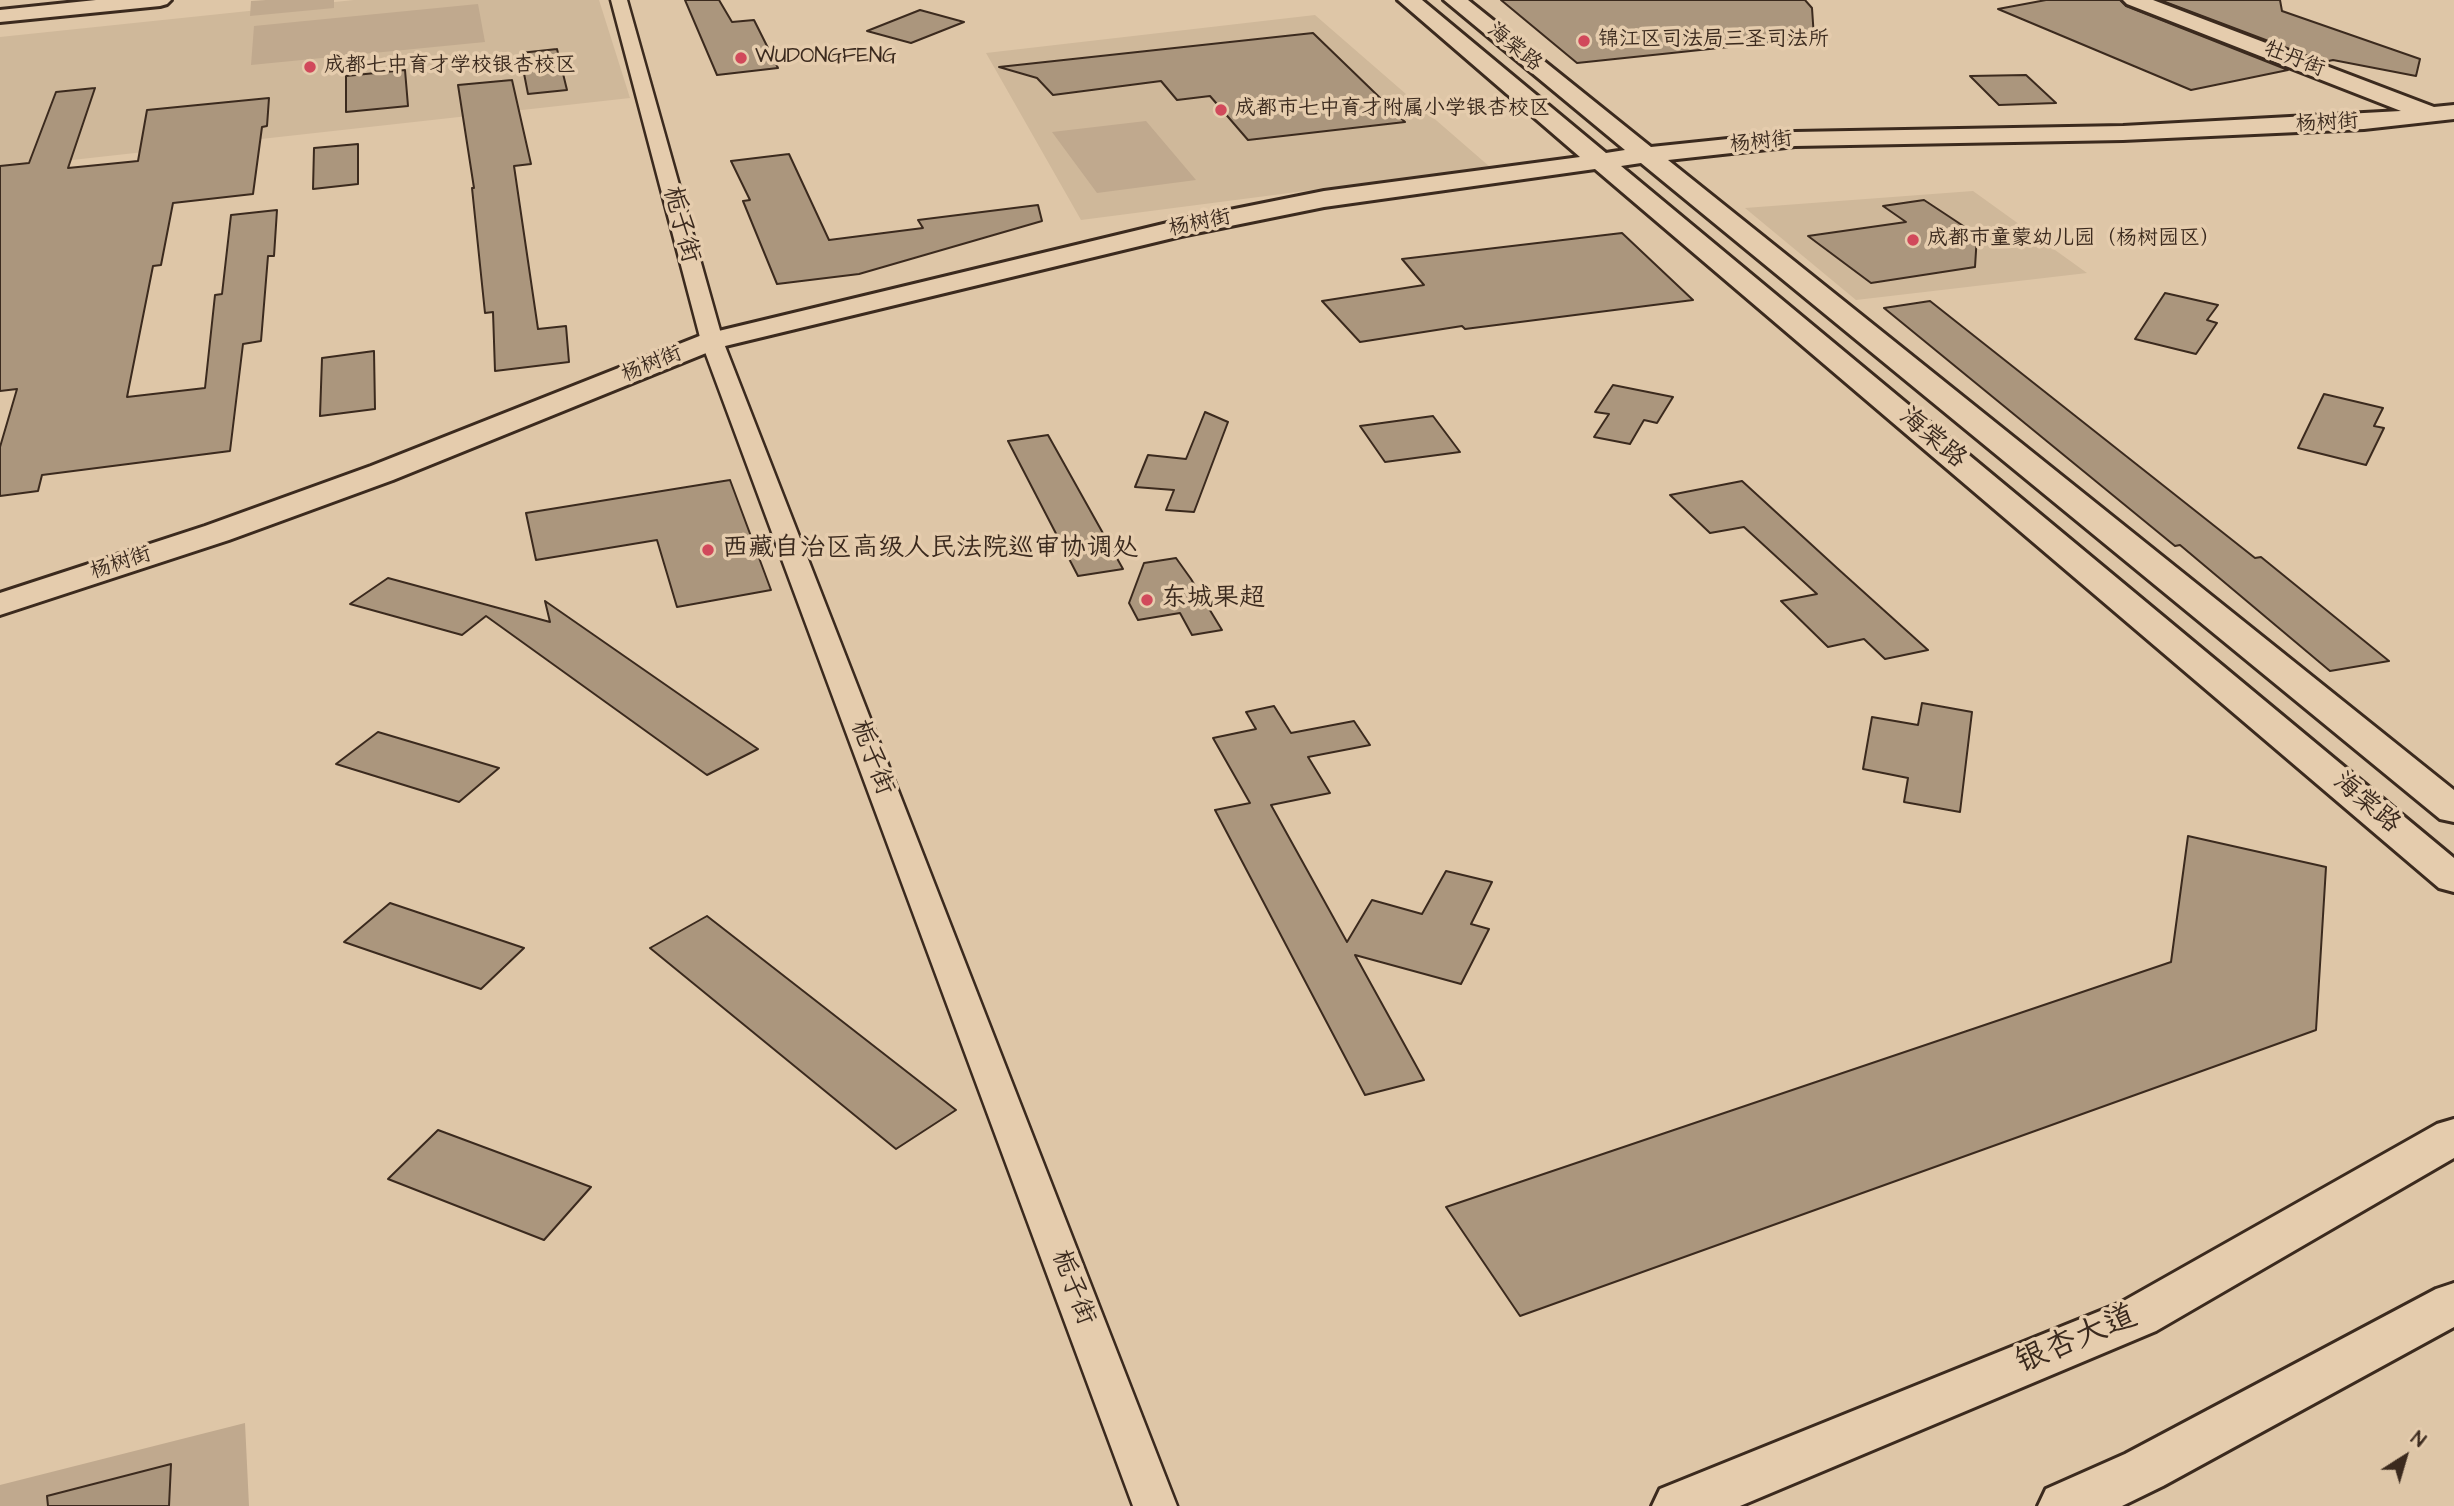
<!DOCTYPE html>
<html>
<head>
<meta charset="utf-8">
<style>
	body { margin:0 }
	#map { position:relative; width:2454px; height:1506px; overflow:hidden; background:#dec6a7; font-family:"Architects Daughter",sans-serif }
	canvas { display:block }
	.north { position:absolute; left:2370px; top:1422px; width:70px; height:70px; -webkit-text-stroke:5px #e5ccad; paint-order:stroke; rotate:37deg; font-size:19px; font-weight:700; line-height:28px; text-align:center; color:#3b2a1e }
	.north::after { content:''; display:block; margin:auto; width:24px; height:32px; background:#3b2a1e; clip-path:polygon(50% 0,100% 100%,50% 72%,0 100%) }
</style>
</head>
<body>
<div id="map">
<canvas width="2454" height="1506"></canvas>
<div class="north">N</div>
</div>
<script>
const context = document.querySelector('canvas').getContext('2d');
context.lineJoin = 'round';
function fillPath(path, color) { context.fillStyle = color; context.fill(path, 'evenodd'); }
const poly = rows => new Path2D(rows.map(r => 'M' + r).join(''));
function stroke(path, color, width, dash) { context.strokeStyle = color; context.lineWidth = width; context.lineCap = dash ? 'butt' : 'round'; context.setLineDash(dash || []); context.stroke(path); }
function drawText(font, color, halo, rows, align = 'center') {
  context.font = font + ' "Architects Daughter","LXGW WenKai TC",sans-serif'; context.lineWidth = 7; context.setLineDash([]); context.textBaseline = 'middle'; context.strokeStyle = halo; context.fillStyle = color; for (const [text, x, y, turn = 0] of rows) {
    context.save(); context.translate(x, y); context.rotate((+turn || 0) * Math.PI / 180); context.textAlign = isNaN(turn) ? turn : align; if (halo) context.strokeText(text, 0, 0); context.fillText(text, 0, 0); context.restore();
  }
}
const built = poly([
	[354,0,599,0,630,98,0,168,0,37],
	[1315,15,1490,167,1081,220,986,53],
	[1973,191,2087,273,1856,300,1745,208]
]);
const green = poly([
	[266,0,334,0,334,8,250,16,251,1],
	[478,4,485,42,251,65,254,26],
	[1146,121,1196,180,1097,193,1052,132],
	[245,1423,249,1506,0,1506,0,1485]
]);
const building = poly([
	[685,0,719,0,732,22,754,20,778,68,717,75,685,0],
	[1501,0,1805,0,1812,8,1814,38,1577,63,1501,0],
	[2046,0,2120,0,2126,6,2288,70,2191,90,1998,9,2046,0],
	[2160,0,2280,0,2282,11,2420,59,2416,76,2333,60,2324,62,2160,0],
	[920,10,964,22,911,43,867,31,920,10],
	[1313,33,1405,122,1248,140,1210,96,1177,100,1161,81,1053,95,1037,78,999,67,1313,33],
	[557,49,567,90,528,94,520,53,557,49],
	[405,70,408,106,346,112,346,76,405,70],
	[2026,75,2056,103,1999,105,1970,76,2026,75],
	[512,80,531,164,514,166,538,329,566,326,569,362,495,371,493,312,485,313,472,188,474,188,458,85,512,80],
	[95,88,68,168,138,161,147,110,269,98,267,126,262,127,253,194,173,203,161,265,153,266,127,397,205,388,215,295,222,294,231,215,277,210,274,256,268,256,261,341,243,344,230,451,42,475,38,491,0,496,0,447,17,389,0,391,0,166,29,163,56,92,95,88],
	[358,144,358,184,313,189,314,148,358,144],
	[789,154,829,240,923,228,918,220,1038,205,1042,221,859,274,777,284,743,201,750,200,731,161,789,154],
	[1924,200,1977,235,1975,267,1871,283,1808,236,1906,222,1883,206,1924,200],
	[1622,233,1693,300,1465,329,1462,326,1360,342,1322,301,1424,285,1402,259,1622,233],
	[2165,293,2218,305,2207,320,2217,323,2196,354,2135,339,2165,293],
	[1930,301,2255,558,2261,557,2389,661,2330,671,2180,545,2175,546,1884,308,1930,301],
	[374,351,375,409,320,416,322,358,374,351],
	[1613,385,1673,397,1657,423,1644,420,1630,444,1594,437,1609,414,1595,412,1613,385],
	[2324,394,2383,408,2374,426,2384,428,2366,465,2298,448,2324,394],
	[1205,412,1228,422,1194,512,1166,510,1174,490,1135,487,1148,455,1186,459,1205,412],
	[1433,416,1460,452,1385,462,1360,426,1433,416],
	[1048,435,1123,569,1078,576,1008,441,1048,435],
	[730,480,771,590,677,607,657,540,536,560,526,513,730,480],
	[1742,481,1837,568,1928,650,1885,659,1864,639,1828,647,1781,601,1817,594,1744,527,1710,533,1670,495,1742,481],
	[1176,558,1191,579,1222,630,1192,635,1180,613,1138,620,1129,603,1144,563,1176,558],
	[388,578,550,622,545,601,758,749,707,775,486,616,462,635,350,604,388,578],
	[1922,703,1972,712,1960,812,1904,802,1908,778,1863,769,1872,717,1918,725,1922,703],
	[1274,706,1291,733,1354,721,1370,745,1308,757,1330,793,1271,805,1347,942,1372,900,1422,914,1446,871,1492,882,1471,924,1489,929,1461,984,1355,955,1424,1080,1365,1095,1215,810,1250,803,1213,738,1256,729,1246,712,1274,706],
	[378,732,499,768,459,802,336,764,378,732],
	[2188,836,2326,867,2316,1030,1520,1316,1446,1207,2171,962,2188,836],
	[390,903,524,948,481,989,344,942,390,903],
	[707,916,956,1110,896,1149,650,948,707,916],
	[438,1130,591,1187,544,1240,388,1179,438,1130],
	[171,1464,169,1506,48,1506,47,1496,171,1464]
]);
const street = poly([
	[611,0,627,0,723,341,1177,1506,1133,1506,701,341,611,0]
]);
const secondary = poly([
	[96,0,171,0,167,4,160,6,0,22,0,10,96,0],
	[1398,0,1422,0,1606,153,1625,150,1444,0,1468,0,1651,147,1795,132,2123,126,2401,111,2127,4,2123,0,2153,0,2434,107,2454,105,2454,119,2364,129,2123,140,1795,146,1668,160,2454,790,2454,822,2440,819,1641,163,1621,166,2454,858,2454,892,2439,888,1595,169,1324,207,1181,236,721,347,393,480,229,540,0,615,0,593,205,526,371,466,702,335,1180,220,1324,191,1580,157,1398,0]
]);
const primary = poly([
	[2454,1119,2454,1158,2156,1331,1740,1506,1652,1506,1660,1489,2120,1303,2437,1124,2454,1119],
	[2454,1283,2454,1327,2163,1486,2122,1506,2038,1506,2046,1489,2125,1454,2436,1289,2454,1283]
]);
const markers = [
	[1584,41,7,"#d1495b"],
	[741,58,7,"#d1495b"],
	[310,67,7,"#d1495b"],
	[1221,110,7,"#d1495b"],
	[1913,240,7,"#d1495b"],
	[708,550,7,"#d1495b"],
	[1147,600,7,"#d1495b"]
];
const farPoinames = [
	["锦江区司法局三圣司法所",1598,41],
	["WUDONGFENG",755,58],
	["成都七中育才学校银杏校区",324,67],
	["成都市七中育才附属小学银杏校区",1235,110],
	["成都市童蒙幼儿园（杨树园区）",1927,240]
];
const farStreetnames = [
	["海棠路",1514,48,39],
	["牡丹街",2294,60,21],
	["杨树街",2327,124,-3],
	["杨树街",1761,143,-6],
	["杨树街",1200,224,-12],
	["杨树街",652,365,-22],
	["杨树街",121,564,-18]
];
const streetNames = [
	["栀子街",680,225,75],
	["海棠路",1932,439,40],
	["栀子街",871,758,69],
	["海棠路",2366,804,40],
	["栀子街",1072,1288,69]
];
const poiNames = [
	["西藏自治区高级人民法院巡审协调处",722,550],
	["东城果超",1161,600]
];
const nearStreetnames = [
	["银杏大道",2077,1341,-23]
];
fillPath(built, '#cfb89a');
fillPath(green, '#c0a98e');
fillPath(building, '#ab967d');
stroke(building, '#3b2a1e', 2);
stroke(street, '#3b2a1e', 5);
stroke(secondary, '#3b2a1e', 6);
stroke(primary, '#3b2a1e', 6);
fillPath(street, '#e5ccad');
fillPath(secondary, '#e5ccad');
fillPath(primary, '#e5ccad');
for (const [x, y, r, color] of markers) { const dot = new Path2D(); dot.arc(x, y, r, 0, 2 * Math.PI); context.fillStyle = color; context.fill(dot); stroke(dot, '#e5ccad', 2.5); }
drawText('21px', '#3b2a1e', '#e5ccad', farPoinames, 'left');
drawText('21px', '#3b2a1e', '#e5ccad', farStreetnames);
drawText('26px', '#3b2a1e', '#e5ccad', streetNames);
drawText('26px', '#3b2a1e', '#e5ccad', poiNames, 'left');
drawText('32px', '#3b2a1e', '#e5ccad', nearStreetnames);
</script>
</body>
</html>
